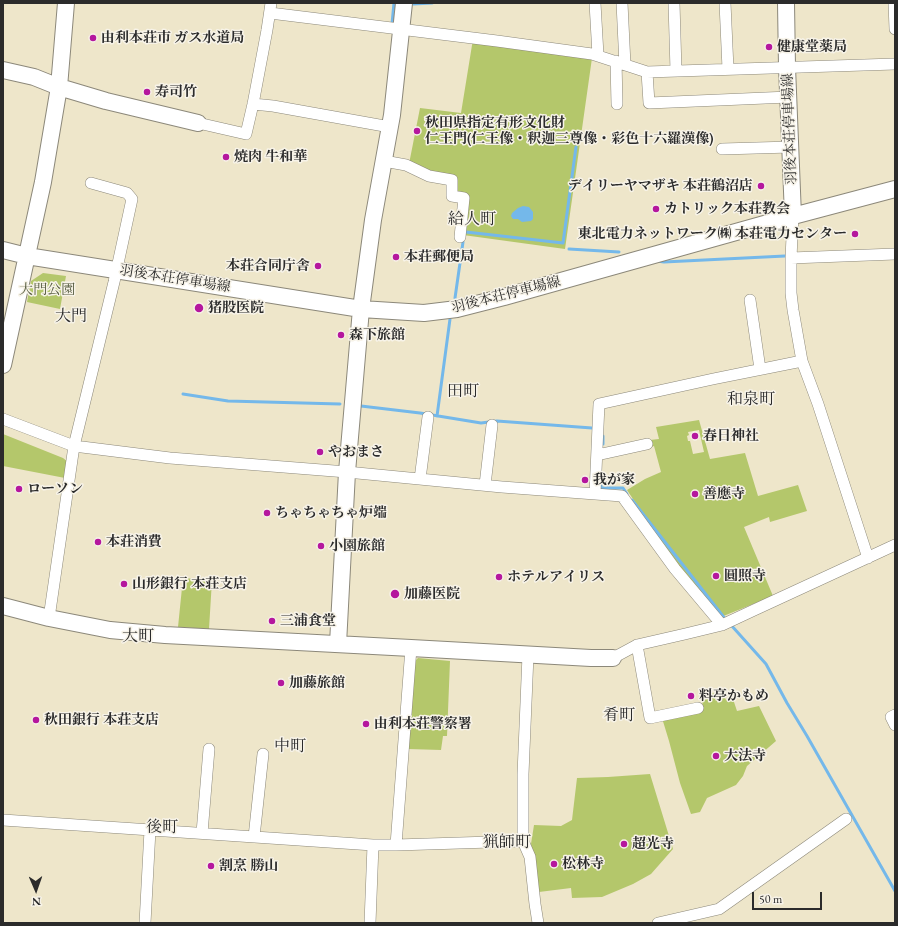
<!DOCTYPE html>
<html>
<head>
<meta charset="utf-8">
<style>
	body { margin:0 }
	#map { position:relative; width:898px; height:926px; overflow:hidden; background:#eee6ca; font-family:"EB Garamond",serif }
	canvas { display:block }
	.frame { position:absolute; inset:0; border:4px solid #2b2b2b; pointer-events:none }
	.north { position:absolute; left:16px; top:870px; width:40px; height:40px; -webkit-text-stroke:3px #f7f3e8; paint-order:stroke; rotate:178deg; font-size:11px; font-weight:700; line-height:16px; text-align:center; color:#2b2b2b }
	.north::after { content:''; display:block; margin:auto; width:14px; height:18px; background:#2b2b2b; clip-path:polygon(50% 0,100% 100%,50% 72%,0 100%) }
	.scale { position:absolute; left:752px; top:892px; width:70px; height:18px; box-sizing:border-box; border:2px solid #2b2b2b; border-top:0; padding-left:5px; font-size:12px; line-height:14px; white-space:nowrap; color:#2b2b2b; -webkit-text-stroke:3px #f7f3e8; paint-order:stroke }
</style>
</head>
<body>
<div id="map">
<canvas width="898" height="926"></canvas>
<div class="frame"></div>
<div class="north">N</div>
<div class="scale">50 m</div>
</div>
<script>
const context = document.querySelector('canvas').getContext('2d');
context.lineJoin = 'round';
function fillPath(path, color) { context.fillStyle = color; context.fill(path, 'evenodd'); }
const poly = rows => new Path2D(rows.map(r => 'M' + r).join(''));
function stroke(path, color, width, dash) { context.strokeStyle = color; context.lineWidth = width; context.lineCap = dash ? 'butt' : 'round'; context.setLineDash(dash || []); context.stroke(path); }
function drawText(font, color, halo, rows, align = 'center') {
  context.font = font + ' "EB Garamond","Noto Serif JP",serif'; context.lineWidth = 3; context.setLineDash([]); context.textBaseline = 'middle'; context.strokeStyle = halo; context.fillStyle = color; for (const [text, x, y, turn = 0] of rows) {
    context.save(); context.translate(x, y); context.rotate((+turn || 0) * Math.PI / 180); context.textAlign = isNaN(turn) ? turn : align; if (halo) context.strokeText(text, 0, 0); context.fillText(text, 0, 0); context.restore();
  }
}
const green = poly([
	[473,39,592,58,565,249,463,235,468,196,453,193,455,177,430,173,409,164,420,108,461,113],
	[43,273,66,276,60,309,27,302,31,281],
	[699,420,710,459,745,453,758,496,798,485,807,511,770,522,769,517,744,527,773,596,721,617,672,558,627,490,645,479,661,472,654,446,651,447,650,440,659,439,656,427],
	[699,430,704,452,693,454,690,441,688,441,687,436,689,435,688,432],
	[3,434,63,458,68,462,65,478,3,466],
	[183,578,212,580,209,629,178,627],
	[418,658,450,661,447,736,443,736,441,750,408,749,415,661],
	[722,692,726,700,733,699,737,711,759,706,776,741,747,766,743,776,736,785,707,798,700,812,691,814,680,783,669,741,662,718,703,707,701,695],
	[650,774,673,849,651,874,633,884,602,897,572,898,571,888,539,892,531,844,534,825,561,826,572,820,577,778,608,777]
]);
const water = poly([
	[523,206,529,207,533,212,533,219,531,221,522,222,518,219,513,219,511,216,512,213,518,208]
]);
const stream = poly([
	[413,4,432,3],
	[392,24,394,3],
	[466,232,563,243,576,147],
	[569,249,619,252],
	[657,261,664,262,785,256],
	[455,298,463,242],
	[183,394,228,401,340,404],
	[361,406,420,413,481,423,497,421,592,428],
	[437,416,450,319],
	[603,444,603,436],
	[601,485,601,488,623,488,627,494],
	[632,500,726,620],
	[731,625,766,664,787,703,807,736,895,891]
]);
const street = poly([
	[595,3,598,55],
	[622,3,625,65],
	[674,3,676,71],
	[725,3,728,69],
	[894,3,895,29],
	[270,13,497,41,592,54,647,72,895,64],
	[616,61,617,104],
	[647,72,649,103,789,97],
	[253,104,273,106,390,127],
	[198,123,246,134,253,104,267,30,271,3],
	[722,149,791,147],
	[384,161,406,165,429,176,452,180,452,196,464,198,460,237],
	[793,216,791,258,791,293,793,310,802,361,818,404,868,558],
	[791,258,895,254],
	[750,300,760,369],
	[3,419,74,446,170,458,347,472,502,487,622,496,675,569,722,625],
	[597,455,647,444],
	[420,479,428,417],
	[485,485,492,425],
	[595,493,599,404,713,379,802,361],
	[49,618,74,446,114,282,132,199,127,193,91,183],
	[637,645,650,718,698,708],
	[528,655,523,774,523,841,530,857,535,904,538,923],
	[613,658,637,645,685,634,722,625,752,611,895,545],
	[895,715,891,717,895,725],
	[3,820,373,845,396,845,523,841],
	[202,833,209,749],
	[254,837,263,754],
	[396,845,411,648],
	[145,923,150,830],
	[370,923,373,845],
	[658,923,719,909,846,819]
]);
const secondary = poly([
	[786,3,787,67,793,216],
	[3,70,34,77,59,87,106,101,198,123],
	[3,250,27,256,361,309,424,313,457,309,504,297,793,216,895,189],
	[3,365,43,182,59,87,66,3],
	[3,606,49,618,110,630,165,635,411,648,591,658,613,658],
	[338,644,347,472,361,309,373,220,392,115,404,3]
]);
const markers = [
	[93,38,4,"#b5179e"],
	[769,47,4,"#b5179e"],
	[147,92,4,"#b5179e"],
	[417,131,4,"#b5179e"],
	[226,157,4,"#b5179e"],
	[761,186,4,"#b5179e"],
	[656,209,4,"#b5179e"],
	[855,234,4,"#b5179e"],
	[396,257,4,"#b5179e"],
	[318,266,4,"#b5179e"],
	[199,308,5,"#b5179e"],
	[341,335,4,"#b5179e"],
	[695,436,4,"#b5179e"],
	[320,452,4,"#b5179e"],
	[585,480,4,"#b5179e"],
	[19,489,4,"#b5179e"],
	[695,494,4,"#b5179e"],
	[267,513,4,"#b5179e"],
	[98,542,4,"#b5179e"],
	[321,546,4,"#b5179e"],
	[716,576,4,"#b5179e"],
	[499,577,4,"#b5179e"],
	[124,584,4,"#b5179e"],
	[395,594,5,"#b5179e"],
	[272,621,4,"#b5179e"],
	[281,683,4,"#b5179e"],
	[691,696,4,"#b5179e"],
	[36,720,4,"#b5179e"],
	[366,724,4,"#b5179e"],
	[716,756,4,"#b5179e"],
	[624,844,4,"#b5179e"],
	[554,864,4,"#b5179e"],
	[211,866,4,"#b5179e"]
];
const poiNames = [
	["由利本荘市 ガス水道局",101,38],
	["健康堂薬局",777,47],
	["寿司竹",155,92],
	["秋田県指定有形文化財",425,123],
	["仁王門(仁王像・釈迦三尊像・彩色十六羅漢像)",425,139],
	["焼肉 牛和華",234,157],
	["デイリーヤマザキ 本荘鶴沼店",753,186,"right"],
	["カトリック本荘教会",664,209],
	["東北電力ネットワーク㈱ 本荘電力センター",847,234,"right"],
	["本荘郵便局",404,257],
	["本荘合同庁舎",310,266,"right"],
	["猪股医院",208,308],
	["森下旅館",349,335],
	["春日神社",703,436],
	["やおまさ",328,452],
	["我が家",593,480],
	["ローソン",27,489],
	["善應寺",703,494],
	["ちゃちゃちゃ炉端",275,513],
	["本荘消費",106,542],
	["小園旅館",329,546],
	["圓照寺",724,576],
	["ホテルアイリス",507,577],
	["山形銀行 本荘支店",132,584],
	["加藤医院",404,594],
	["三浦食堂",280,621],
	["加藤旅館",289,683],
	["料亭かもめ",699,696],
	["秋田銀行 本荘支店",44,720],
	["由利本荘警察署",374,724],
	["大法寺",724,756],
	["超光寺",632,844],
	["松林寺",562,864],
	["割烹 勝山",219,866]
];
const streetNames = [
	["羽後本荘停車場線",790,129,-92],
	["羽後本荘停車場線",175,279,9],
	["羽後本荘停車場線",506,295,-14]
];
const parkNames = [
	["大門公園",47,290]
];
const quarterNames = [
	["給人町",472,220],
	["大門",71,317],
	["田町",463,392],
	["和泉町",751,400],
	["大町",138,637],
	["肴町",619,716],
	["中町",290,747],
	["後町",162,828],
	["猟師町",507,843]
];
fillPath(green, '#b4c76b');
fillPath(water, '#74b8ea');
stroke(stream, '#74b8ea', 3);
stroke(street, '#8c887a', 12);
stroke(secondary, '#8c887a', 18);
stroke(street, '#fff', 11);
stroke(secondary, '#fff', 16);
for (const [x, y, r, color] of markers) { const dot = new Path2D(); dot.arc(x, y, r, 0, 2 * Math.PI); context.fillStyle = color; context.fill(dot); stroke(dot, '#f7f3e8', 1.5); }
drawText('bold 14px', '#2b2b2b', '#f7f3e8', poiNames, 'left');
drawText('14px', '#2b2b2b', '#f7f3e8', streetNames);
drawText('14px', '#545a3e', '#f7f3e8', parkNames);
drawText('16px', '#2b2b2b', '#f7f3e8', quarterNames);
</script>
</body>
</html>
